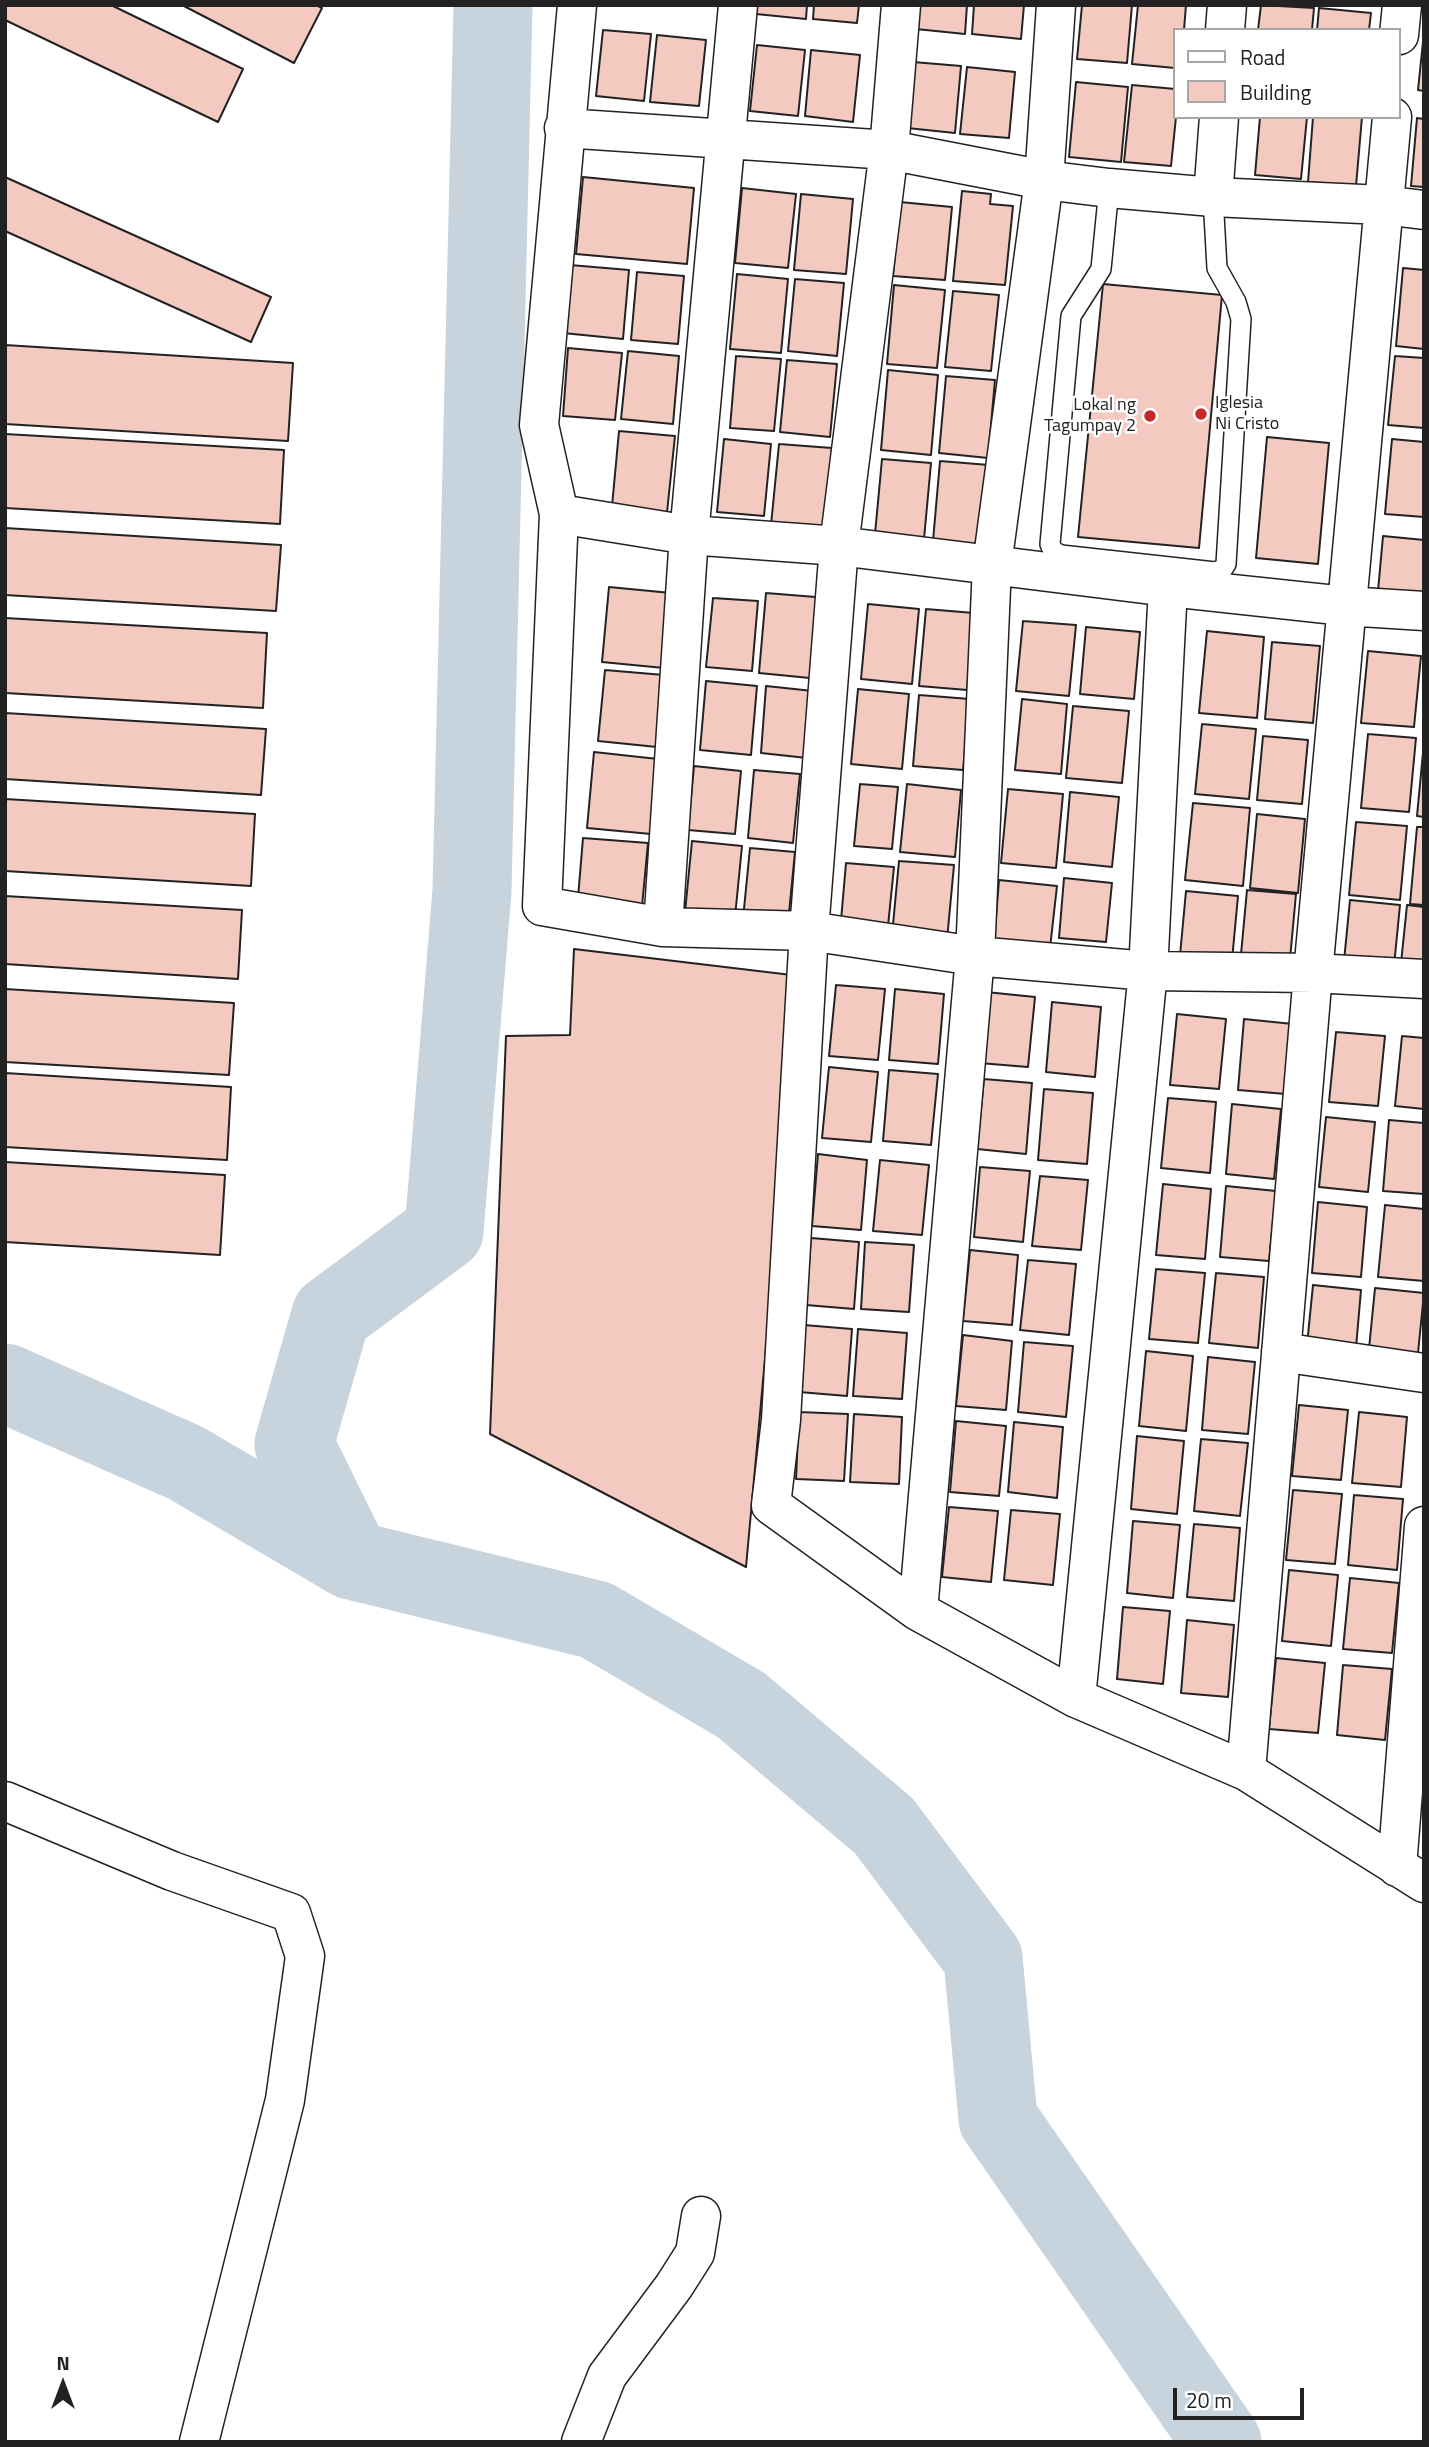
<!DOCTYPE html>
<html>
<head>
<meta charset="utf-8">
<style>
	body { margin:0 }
	#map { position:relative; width:1429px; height:2447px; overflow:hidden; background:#fff; font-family:"Titillium Web",sans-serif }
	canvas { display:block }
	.frame { position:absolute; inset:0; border:7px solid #222; pointer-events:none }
	.legend { position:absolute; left:1173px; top:28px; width:228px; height:91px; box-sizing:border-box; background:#fff; border:2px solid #a7a7a7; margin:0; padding:9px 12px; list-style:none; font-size:21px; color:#222 }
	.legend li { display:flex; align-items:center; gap:14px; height:35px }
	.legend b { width:35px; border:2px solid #a7a7a7 }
	.north { position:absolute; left:28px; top:2349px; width:70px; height:70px; -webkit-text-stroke:5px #fff; paint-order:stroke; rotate:0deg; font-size:19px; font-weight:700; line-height:28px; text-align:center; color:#222 }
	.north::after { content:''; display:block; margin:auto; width:24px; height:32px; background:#222; clip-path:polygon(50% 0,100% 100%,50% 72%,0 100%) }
	.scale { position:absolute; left:1173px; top:2388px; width:131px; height:32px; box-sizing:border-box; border:4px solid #222; border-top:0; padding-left:9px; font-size:21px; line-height:24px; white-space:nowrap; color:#222; -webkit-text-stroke:5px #fff; paint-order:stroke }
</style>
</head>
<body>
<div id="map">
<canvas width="1429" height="2447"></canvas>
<div class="frame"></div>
<ul class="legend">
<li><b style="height:9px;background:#fff"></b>Road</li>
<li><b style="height:19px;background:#f3c9c0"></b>Building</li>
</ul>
<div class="north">N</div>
<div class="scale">20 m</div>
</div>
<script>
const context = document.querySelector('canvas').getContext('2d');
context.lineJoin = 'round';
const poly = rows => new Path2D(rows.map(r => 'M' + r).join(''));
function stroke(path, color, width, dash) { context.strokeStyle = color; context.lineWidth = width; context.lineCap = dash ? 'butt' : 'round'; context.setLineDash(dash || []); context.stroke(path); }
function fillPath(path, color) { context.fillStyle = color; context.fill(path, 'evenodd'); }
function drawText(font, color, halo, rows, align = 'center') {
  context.font = font + ' "Titillium Web",sans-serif'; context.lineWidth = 5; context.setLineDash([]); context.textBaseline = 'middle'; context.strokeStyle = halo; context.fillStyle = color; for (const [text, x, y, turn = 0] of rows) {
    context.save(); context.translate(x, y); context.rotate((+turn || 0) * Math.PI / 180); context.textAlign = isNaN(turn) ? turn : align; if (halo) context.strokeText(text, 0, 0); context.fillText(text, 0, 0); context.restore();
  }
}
const river = poly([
	[5,1383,186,1463,351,1560,596,1620,741,1705,884,1826,983,1958,998,2119,1222,2442],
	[351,1560,294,1444,331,1315,444,1231,472,891,493,5]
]);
const building = poly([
	[5,5,111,5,243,69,218,122,5,20,5,5],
	[182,5,316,5,322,8,294,63,182,5],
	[757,5,807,5,806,19,756,14,757,5],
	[814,5,859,5,857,23,813,19,814,5],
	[918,5,967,5,965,34,916,29,918,5],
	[974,5,1024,5,1021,39,972,34,974,5],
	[1082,5,1132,5,1127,63,1077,59,1082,5],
	[1138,5,1186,5,1184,30,1175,30,1175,68,1132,64,1138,5],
	[1261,5,1314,8,1312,30,1258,30,1261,5],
	[1319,8,1371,13,1369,30,1317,30,1319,8],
	[603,30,651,34,644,101,596,96,603,30],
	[1424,32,1424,91,1418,90,1424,32],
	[657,35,706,40,699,106,650,102,657,35],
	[757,45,805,50,798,116,750,111,757,45],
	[811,50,860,55,853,122,805,116,811,50],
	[913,62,961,66,955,133,907,128,913,62],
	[967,67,1015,72,1009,138,960,134,967,67],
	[1076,82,1128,87,1121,162,1069,157,1076,82],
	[1132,85,1175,89,1176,117,1171,166,1124,162,1132,85],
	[1260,117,1307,117,1301,179,1255,175,1260,117],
	[1313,117,1362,117,1356,186,1308,182,1313,117],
	[1417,118,1424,119,1424,187,1411,186,1417,118],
	[5,177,271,297,251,342,5,231,5,177],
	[583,177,694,188,687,264,576,254,583,177],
	[742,188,796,194,788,268,735,263,742,188],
	[962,191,991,194,990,204,1013,206,1005,285,953,281,962,191],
	[801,194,853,199,846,274,794,270,801,194],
	[900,202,952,207,945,280,893,276,900,202],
	[570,265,629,270,623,339,563,333,570,265],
	[1403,268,1424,270,1424,349,1396,346,1403,268],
	[637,272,684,276,678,344,631,340,637,272],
	[737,274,788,279,781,353,730,349,737,274],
	[795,279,844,283,837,356,788,351,795,279],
	[1103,284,1222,295,1199,548,1078,537,1103,284],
	[894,285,945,290,937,368,887,364,894,285],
	[953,291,999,295,991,371,945,367,953,291],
	[5,345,293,363,288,441,5,424,5,345],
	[568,348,622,353,615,420,563,416,568,348],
	[628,351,679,356,673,424,621,419,628,351],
	[736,356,781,359,774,431,730,428,736,356],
	[1395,356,1424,358,1424,428,1388,425,1395,356],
	[787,360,837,364,830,437,780,432,787,360],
	[888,370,938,375,931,455,881,450,888,370],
	[946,376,995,380,988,458,939,453,946,376],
	[619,431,675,436,666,522,611,517,619,431],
	[5,434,284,450,280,524,5,508,5,434],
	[1267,437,1329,443,1318,564,1256,558,1267,437],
	[724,439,771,444,764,516,717,512,724,439],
	[1392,439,1424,442,1424,517,1385,514,1392,439],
	[779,444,832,448,825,530,771,525,779,444],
	[882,459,931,463,924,539,875,534,882,459],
	[940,461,989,465,981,545,933,541,940,461],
	[5,528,281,545,276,611,5,595,5,528],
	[1383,536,1424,540,1424,606,1377,602,1383,536],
	[609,587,671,593,664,668,602,662,609,587],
	[766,593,828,598,820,679,759,673,766,593],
	[713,598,758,601,752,671,706,667,713,598],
	[868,604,919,609,912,684,861,679,868,604],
	[926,609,974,613,967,690,919,686,926,609],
	[5,618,267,633,263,708,5,693,5,618],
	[1023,621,1076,625,1069,696,1016,691,1023,621],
	[1086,627,1140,632,1134,699,1080,694,1086,627],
	[1207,631,1264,637,1257,718,1199,713,1207,631],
	[1272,642,1320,646,1313,723,1265,719,1272,642],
	[1368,651,1421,656,1414,727,1361,723,1368,651],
	[605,670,664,675,657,747,598,741,605,670],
	[706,681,757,686,751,755,700,750,706,681],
	[766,686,813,691,807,758,761,753,766,686],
	[858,689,909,694,902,769,851,764,858,689],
	[919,695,970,699,963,770,913,766,919,695],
	[1022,699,1067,704,1061,774,1015,770,1022,699],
	[1073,706,1129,711,1122,783,1066,778,1073,706],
	[5,713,266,729,261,795,5,779,5,713],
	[1202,724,1256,729,1249,799,1195,794,1202,724],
	[1368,734,1416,738,1409,812,1361,808,1368,734],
	[1263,736,1308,740,1302,804,1257,800,1263,736],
	[1424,742,1424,817,1417,816,1424,742],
	[594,752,658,759,651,834,587,828,594,752],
	[694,766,741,771,735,834,688,830,694,766],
	[754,770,800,774,793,843,748,838,754,770],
	[860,784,898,787,892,849,854,846,860,784],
	[907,784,961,790,955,857,900,852,907,784],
	[1008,789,1063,794,1056,868,1001,863,1008,789],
	[1070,792,1119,797,1112,867,1064,862,1070,792],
	[5,799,255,814,251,886,5,871,5,799],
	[1193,803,1250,808,1243,886,1185,880,1193,803],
	[1257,814,1305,819,1298,893,1250,888,1257,814],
	[1356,822,1407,826,1400,900,1349,895,1356,822],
	[1417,827,1424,827,1424,905,1410,904,1417,827],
	[583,838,648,843,641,917,577,910,583,838],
	[692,841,742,846,735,917,685,912,692,841],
	[750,848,795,852,788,923,743,919,750,848],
	[899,861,954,865,947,940,892,935,899,861],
	[846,863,894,867,887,936,840,932,846,863],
	[1064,878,1112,883,1106,942,1059,938,1064,878],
	[999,880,1057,886,1050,948,994,942,999,880],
	[1247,890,1296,894,1289,970,1240,965,1247,890],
	[1186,891,1238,896,1231,971,1179,966,1186,891],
	[5,896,242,910,238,979,5,964,5,896],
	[1350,900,1400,905,1393,976,1343,971,1350,900],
	[1407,905,1424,907,1424,976,1400,973,1407,905],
	[574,949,800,976,746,1567,490,1434,506,1036,570,1035,574,949],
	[836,985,885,989,878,1060,829,1056,836,985],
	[5,989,234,1003,229,1075,5,1062,5,989],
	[895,989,944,994,938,1064,889,1060,895,989],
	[986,992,1035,997,1028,1067,979,1063,986,992],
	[1052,1002,1101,1007,1095,1077,1046,1072,1052,1002],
	[1177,1014,1226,1019,1219,1089,1170,1085,1177,1014],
	[1244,1019,1293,1024,1286,1094,1238,1090,1244,1019],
	[1336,1032,1385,1036,1378,1106,1329,1102,1336,1032],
	[1402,1036,1424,1038,1424,1109,1395,1106,1402,1036],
	[829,1067,878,1072,871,1142,822,1138,829,1067],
	[889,1070,938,1074,931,1145,883,1141,889,1070],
	[5,1073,231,1087,227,1160,5,1147,5,1073],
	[984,1079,1032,1083,1026,1154,977,1149,984,1079],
	[1044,1089,1093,1093,1087,1164,1038,1160,1044,1089],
	[1168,1098,1216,1102,1210,1173,1161,1168,1168,1098],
	[1232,1104,1281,1109,1274,1179,1226,1174,1232,1104],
	[1326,1117,1375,1122,1368,1192,1319,1187,1326,1117],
	[1389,1120,1424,1123,1424,1194,1383,1191,1389,1120],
	[818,1154,867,1160,861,1230,812,1226,818,1154],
	[880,1160,929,1165,922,1235,873,1231,880,1160],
	[5,1162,225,1175,220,1255,5,1242,5,1162],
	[980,1167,1030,1171,1023,1242,974,1237,980,1167],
	[1040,1176,1088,1180,1081,1250,1032,1246,1040,1176],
	[1163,1184,1211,1189,1205,1259,1156,1255,1163,1184],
	[1226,1186,1276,1191,1269,1261,1220,1257,1226,1186],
	[1318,1202,1367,1207,1361,1277,1312,1273,1318,1202],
	[1385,1205,1424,1209,1424,1281,1378,1277,1385,1205],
	[811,1238,859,1242,854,1309,806,1305,811,1238],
	[865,1242,914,1245,909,1312,861,1309,865,1242],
	[970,1250,1018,1255,1012,1325,963,1321,970,1250],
	[1028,1260,1076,1264,1069,1335,1020,1330,1028,1260],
	[1156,1269,1205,1273,1198,1343,1149,1339,1156,1269],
	[1216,1273,1264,1277,1258,1348,1209,1343,1216,1273],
	[1313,1285,1361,1290,1355,1359,1306,1355,1313,1285],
	[1375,1288,1424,1293,1417,1363,1368,1359,1375,1288],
	[804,1325,852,1329,847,1396,799,1392,804,1325],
	[858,1329,907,1333,902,1399,853,1396,858,1329],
	[963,1335,1012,1341,1006,1410,956,1406,963,1335],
	[1024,1342,1073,1346,1066,1417,1018,1412,1024,1342],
	[1146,1351,1193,1356,1186,1431,1139,1426,1146,1351],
	[1208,1357,1255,1362,1248,1434,1202,1430,1208,1357],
	[1299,1405,1348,1410,1341,1480,1292,1476,1299,1405],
	[799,1412,848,1414,844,1481,796,1479,799,1412],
	[1359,1412,1407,1417,1401,1487,1352,1483,1359,1412],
	[854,1414,902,1417,899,1484,850,1482,854,1414],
	[956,1421,1006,1426,999,1496,950,1492,956,1421],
	[1014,1422,1063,1427,1057,1498,1008,1492,1014,1422],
	[1137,1436,1184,1441,1177,1514,1131,1509,1137,1436],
	[1201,1439,1248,1443,1240,1516,1194,1511,1201,1439],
	[1293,1490,1342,1494,1335,1564,1286,1560,1293,1490],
	[1354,1495,1403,1499,1397,1570,1348,1565,1354,1495],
	[949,1507,998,1511,991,1582,942,1577,949,1507],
	[1011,1510,1060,1514,1053,1585,1004,1580,1011,1510],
	[1133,1521,1180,1525,1173,1598,1127,1593,1133,1521],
	[1194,1524,1240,1528,1234,1601,1187,1597,1194,1524],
	[1289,1570,1338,1575,1331,1646,1282,1641,1289,1570],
	[1350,1578,1399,1583,1392,1653,1343,1649,1350,1578],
	[1123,1607,1170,1611,1163,1684,1117,1679,1123,1607],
	[1187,1620,1234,1625,1228,1697,1181,1693,1187,1620],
	[1276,1658,1325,1663,1318,1733,1269,1729,1276,1658],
	[1343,1665,1392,1669,1385,1740,1337,1735,1343,1665]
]);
const service = poly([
	[1109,188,1101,269,1071,316,1050,544,1053,551,1061,555,1215,572,1222,570,1226,564,1241,319,1236,302,1217,268,1213,197]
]);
const minor = poly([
	[577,5,539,425,559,514,542,906,663,927,809,931,975,956,1148,971,1313,973,1424,979],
	[901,5,889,150,839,546,809,931,781,1420,771,1505,918,1611,1076,1698,1246,1771,1424,1883],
	[1225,30,1227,5],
	[1399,35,1402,5],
	[564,128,889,150,1044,180,1109,188,1213,197,1383,205,1424,210],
	[1213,197,1219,117],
	[559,514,689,535,839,546,1168,587,1345,606,1424,611],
	[663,927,689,535,738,5],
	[1281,1352,1424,1373],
	[918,1611,975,956,992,565,1044,180,1056,5],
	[1076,1698,1148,971,1168,587],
	[1246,1771,1313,973,1392,117],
	[5,1801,172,1871,291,1913,305,1956,285,2100,199,2442],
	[1397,1867,1424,1526],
	[581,2442,607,2376,674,2286,695,2253,701,2216]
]);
const markers = [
	[1201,414,7,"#c62828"],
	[1150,416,7,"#c62828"]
];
const poiNames = [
	["Iglesia",1215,404],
	["Ni Cristo",1215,425],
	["Lokal ng",1136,406,"right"],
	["Tagumpay 2",1136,427,"right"]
];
stroke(river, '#c7d3dd', 79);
fillPath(building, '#f3c9c0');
stroke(building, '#222', 2);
stroke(service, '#222', 22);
stroke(minor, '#222', 41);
stroke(service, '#fff', 19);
stroke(minor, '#fff', 38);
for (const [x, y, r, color] of markers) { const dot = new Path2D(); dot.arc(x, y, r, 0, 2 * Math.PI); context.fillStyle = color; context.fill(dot); stroke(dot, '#fff', 2.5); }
drawText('18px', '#222', '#fff', poiNames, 'left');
</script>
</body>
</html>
